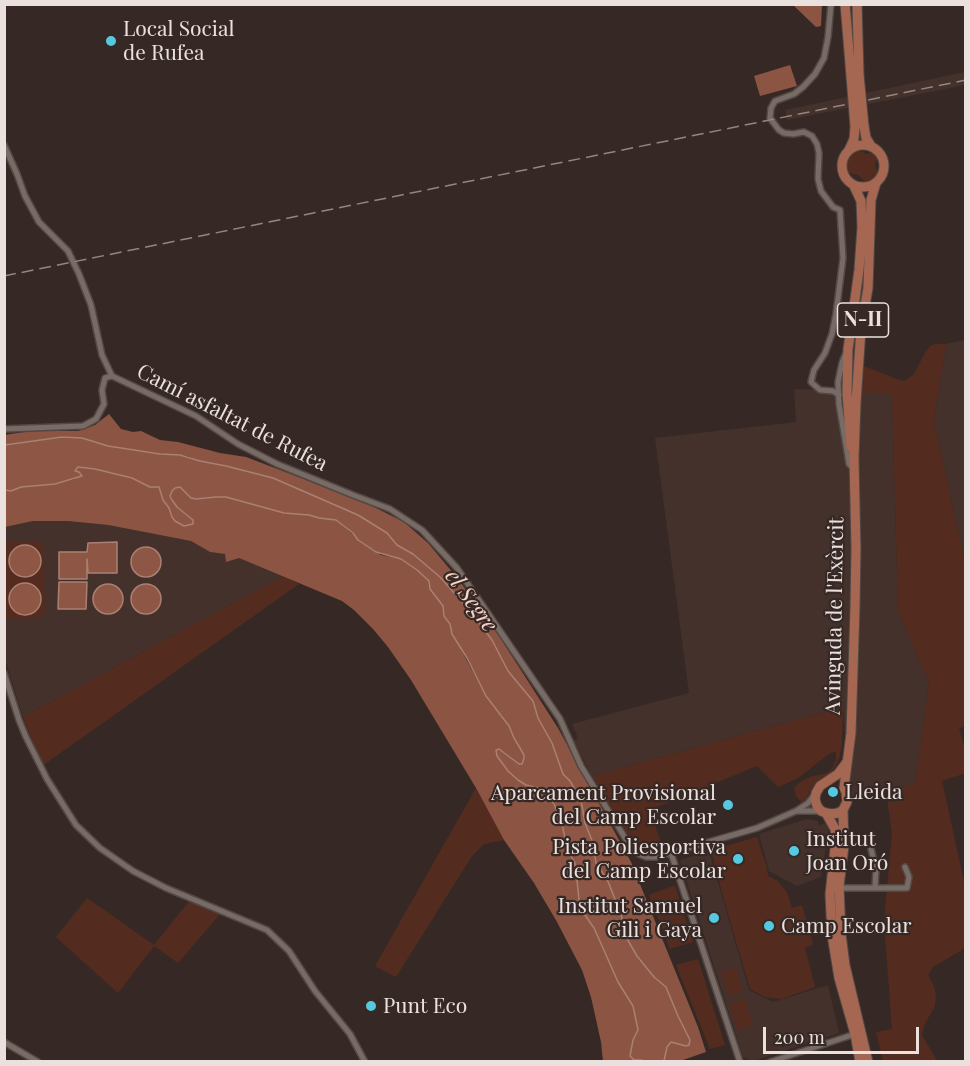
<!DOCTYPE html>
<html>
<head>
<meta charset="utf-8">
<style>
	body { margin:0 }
	#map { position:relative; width:970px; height:1066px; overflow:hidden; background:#362925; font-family:"Playfair Display",serif }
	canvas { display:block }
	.frame { position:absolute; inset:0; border:6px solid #eae1df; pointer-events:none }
	.scale { position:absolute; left:763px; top:1027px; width:156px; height:27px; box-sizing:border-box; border:3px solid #eae1df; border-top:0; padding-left:8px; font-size:18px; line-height:21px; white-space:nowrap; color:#eae1df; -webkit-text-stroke:4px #362925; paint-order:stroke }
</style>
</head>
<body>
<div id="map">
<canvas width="970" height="1066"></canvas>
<div class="frame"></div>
<div class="scale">200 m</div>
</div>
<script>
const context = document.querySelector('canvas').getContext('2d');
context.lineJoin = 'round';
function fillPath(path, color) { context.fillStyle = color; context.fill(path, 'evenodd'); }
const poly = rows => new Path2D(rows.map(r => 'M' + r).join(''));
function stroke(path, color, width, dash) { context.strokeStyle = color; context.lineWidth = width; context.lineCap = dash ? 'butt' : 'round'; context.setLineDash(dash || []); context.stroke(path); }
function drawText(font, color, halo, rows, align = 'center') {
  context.font = font + ' "Playfair Display",serif'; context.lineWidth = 4.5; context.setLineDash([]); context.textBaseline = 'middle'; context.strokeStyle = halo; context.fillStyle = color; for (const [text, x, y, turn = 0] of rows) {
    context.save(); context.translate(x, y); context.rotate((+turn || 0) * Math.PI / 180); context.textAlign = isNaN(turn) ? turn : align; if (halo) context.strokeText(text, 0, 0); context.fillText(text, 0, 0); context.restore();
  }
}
const built = poly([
	[965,72,965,85,787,120,785,110],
	[965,340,965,563,934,420,946,344],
	[794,389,892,393,898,611,929,682,915,785,850,798,843,707,592,776,574,741,578,738,572,724,689,693,655,438,796,422],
	[33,521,68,521,108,525,191,541,210,552,225,554,239,558,283,576,23,717,6,662,4,527],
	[806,819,818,821,819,825,828,823,828,834,821,877,797,886,769,871,759,834],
	[709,851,749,990,773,1002,828,985,839,1033,753,1061,743,1057,680,860]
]);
const green = poly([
	[858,150,866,154,873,152,878,156,875,165,879,175,873,182,868,184,858,175,846,172,845,164,847,159,851,154],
	[935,344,946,344,934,420,965,563,966,725,959,729,965,748,966,773,942,781,965,886,966,946,960,951,933,967,928,975,935,989,936,998,934,1008,924,1025,922,1035,937,1061,883,1061,876,1032,892,1029,884,921,892,834,886,791,915,784,929,682,898,611,892,394,862,392,864,366,899,380,904,381,914,374,926,351,930,346],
	[4,542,38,542,43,544,44,547,45,612,41,618,5,619],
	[283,576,299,584,42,766,23,717],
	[843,707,842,745,839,759,834,769,828,775,814,785,805,800,801,802,796,796,794,788,799,783,810,777,827,773,832,769,836,760,836,752,830,753,798,778,778,787,757,766,652,809,654,823,664,851,658,853,646,853,637,849,592,776],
	[476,788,504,840,484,844,472,856,396,977,375,966],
	[757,837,766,865,768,876,778,881,787,892,792,908,802,905,813,944,805,948,815,987,781,999,765,997,750,989,724,900,711,850],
	[675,885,693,942,670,949,649,895],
	[87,898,154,945,190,900,221,913,178,963,154,946,118,993,56,937],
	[698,959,725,1045,710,1049,676,965],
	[736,967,743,992,729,996,721,972],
	[745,998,753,1025,737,1030,729,1003]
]);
const forest = poly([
	[793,5,822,5,821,26,816,27],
	[790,65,797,86,760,96,754,76],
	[109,414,121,429,133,432,141,431,160,440,178,442,220,453,246,457,330,489,372,506,404,522,428,543,459,580,499,636,558,728,631,862,698,1027,706,1052,680,1061,664,1061,667,1047,671,1042,687,1046,690,1043,690,1040,678,1016,666,987,654,977,637,956,626,937,621,914,607,879,596,863,593,843,585,823,581,800,577,792,563,774,552,743,538,718,533,701,508,671,492,640,454,592,440,577,409,551,397,545,390,536,326,502,273,478,226,466,200,461,187,456,160,454,108,446,82,438,62,437,5,445,4,435,31,431,78,431,95,425],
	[78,467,95,469,133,478,150,487,159,487,163,500,169,508,175,521,189,516,177,507,170,496,172,491,175,488,180,487,191,497,201,499,216,497,226,497,284,513,309,515,336,520,367,546,381,555,401,559,417,570,429,581,430,589,443,606,444,616,450,624,451,631,486,696,509,726,514,738,524,755,524,758,522,764,519,764,504,752,497,756,508,771,526,785,541,789,547,792,555,806,563,828,565,844,575,863,580,908,594,928,618,982,633,1006,638,1030,633,1040,630,1056,634,1060,641,1060,644,1061,603,1061,601,1042,591,997,582,970,557,922,534,883,504,840,476,788,411,680,388,647,373,629,354,610,342,601,239,558,226,562,225,554,210,552,191,541,108,525,68,521,33,521,5,527,4,490,11,491,21,487,55,484,75,479,74,472]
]);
const water = poly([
	[62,437,82,438,108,446,160,454,180,455,200,461,226,466,273,478,358,515,387,533,397,545,413,554,440,577,472,613,492,640,508,671,533,701,538,718,552,743,563,774,570,781,581,800,585,823,593,843,596,863,607,879,621,914,626,937,637,956,654,977,666,987,678,1016,690,1040,689,1045,686,1046,671,1042,667,1047,664,1061,644,1061,641,1060,634,1060,630,1056,633,1040,638,1030,633,1006,618,982,594,928,580,908,575,863,567,849,563,828,555,806,547,792,541,789,526,785,518,780,508,771,497,756,496,750,499,749,519,764,522,764,524,758,524,755,514,738,509,726,486,696,467,658,452,634,450,624,444,616,443,606,430,589,429,581,417,570,401,559,376,552,358,540,353,533,336,520,319,518,309,515,284,513,226,497,216,497,196,499,191,498,180,487,175,488,172,491,170,496,172,500,177,507,193,520,193,524,184,526,175,521,172,517,169,508,163,500,159,487,150,487,132,478,95,469,78,467,75,471,79,472,82,476,55,484,21,487,11,491,5,490,5,445,62,437],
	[117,542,117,573,88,573,87,559,87,579,59,579,59,552,87,552,88,543,117,542],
	'9 561a16 16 0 1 1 32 0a16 16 0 1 1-32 0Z',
	'131 562a15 15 0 1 1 30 0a15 15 0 1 1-30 0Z',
	[59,582,87,582,86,609,58,609,59,582],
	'9 599a16 16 0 1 1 32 0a16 16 0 1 1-32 0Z',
	'131 599a15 15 0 1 1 30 0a15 15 0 1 1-30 0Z',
	'93 599a15 15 0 1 1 30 0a15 15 0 1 1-30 0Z'
]);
const street = poly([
	[831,4,828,37,824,58,815,74,803,87,794,94,775,101,771,108,770,118,779,130,784,133,793,134,804,132,812,136,817,144,819,153,818,179,821,191,833,207,840,210,843,258,836,314,832,334,825,353,814,370,811,382,820,390,833,391,839,395],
	[4,145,17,174,25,196,39,222,68,251,79,274,91,305,102,355,112,376,196,416,238,444,277,464,353,495,390,509,422,530,457,568,560,719,581,766,630,846,639,854,646,857,657,857,757,828,796,811,808,803,815,794],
	[846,353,842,363,838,382,839,404,849,464,854,469],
	[4,429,83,426,96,419,104,404,102,390,105,378,112,376],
	[4,673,19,720,26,737,47,779,76,825,100,848,133,871,166,888,267,930,289,951,315,991,350,1034,365,1062],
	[798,811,821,811],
	[871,849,876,869,875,888],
	[671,853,740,1062],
	[839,888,907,888,909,877,905,867],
	[4,1042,38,1062],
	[770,1062,855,1034]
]);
const primary = poly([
	[845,4,851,76],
	[857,4,859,75],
	[864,126,866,138,871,146],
	'842 166a21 21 0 1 1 42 0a21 21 0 1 1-42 0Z',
	[849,150,854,139,855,127],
	[851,447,847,393,848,349,859,270,862,227,861,201,854,186],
	[847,762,838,774,820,786,816,793,815,799,817,806,821,811,826,813,832,814,838,813,843,810,847,802,846,792,844,788,851,733,855,608,856,549,854,458,856,403,861,329,868,288,871,200,876,183],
	[843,810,844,846,839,886,841,934,845,965,868,1062],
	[826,813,835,829,836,839,830,894,832,935,839,978,855,1034,860,1062]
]);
const rail = poly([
	[4,276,966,80]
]);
const primaryBridge = poly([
	[859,75,864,126],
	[851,76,855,127]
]);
const markers = [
	[111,41,6,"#56c9e1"],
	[833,792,6,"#56c9e1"],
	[728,805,6,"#56c9e1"],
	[794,851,6,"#56c9e1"],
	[738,859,6,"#56c9e1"],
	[714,918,6,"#56c9e1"],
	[769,926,6,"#56c9e1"],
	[371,1006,6,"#56c9e1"]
];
const shields = [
	[863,320,51]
];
const shieldNames = [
	["N-II",863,320]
];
const poiNames = [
	["Local Social",123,29],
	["de Rufea",123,53],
	["Lleida",845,792],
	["Aparcament Provisional",716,793,"right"],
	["del Camp Escolar",716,817,"right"],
	["Institut",806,839],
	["Joan Oró",806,863],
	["Pista Poliesportiva",726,847,"right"],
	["del Camp Escolar",726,871,"right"],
	["Institut Samuel",702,906,"right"],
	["Gili i Gaya",702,930,"right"],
	["Camp Escolar",781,926],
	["Punt Eco",383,1006]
];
const streetNames = [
	["Camí asfaltat de Rufea",232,418,27],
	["Avinguda de l'Exèrcit",835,616,-89]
];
const waterNames = [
	["el Segre",471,601,54]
];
fillPath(built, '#44312b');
fillPath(green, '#542c1f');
fillPath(forest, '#8c5443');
fillPath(water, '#8e5645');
stroke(water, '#aa8073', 1.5);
stroke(street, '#524844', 8);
stroke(primary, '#524844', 11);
stroke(street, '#786a65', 5);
stroke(primary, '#a66752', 9);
stroke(rail, '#918683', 1.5, [12, 6]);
stroke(primaryBridge, '#524844', 11, []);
stroke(primaryBridge, '#a66752', 9);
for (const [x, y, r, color] of markers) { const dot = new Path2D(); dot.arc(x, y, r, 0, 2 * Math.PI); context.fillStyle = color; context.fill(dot); stroke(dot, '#362925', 2); }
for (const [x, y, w] of shields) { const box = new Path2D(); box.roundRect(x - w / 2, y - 17, w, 34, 4.5); context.fillStyle = '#362925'; context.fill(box); stroke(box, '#eae1df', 1.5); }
drawText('bold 20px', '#eae1df', null, shieldNames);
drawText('21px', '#eae1df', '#362925', poiNames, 'left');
drawText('21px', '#eae1df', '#362925', streetNames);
drawText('italic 22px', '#f6d2c7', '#362925', waterNames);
</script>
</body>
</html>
